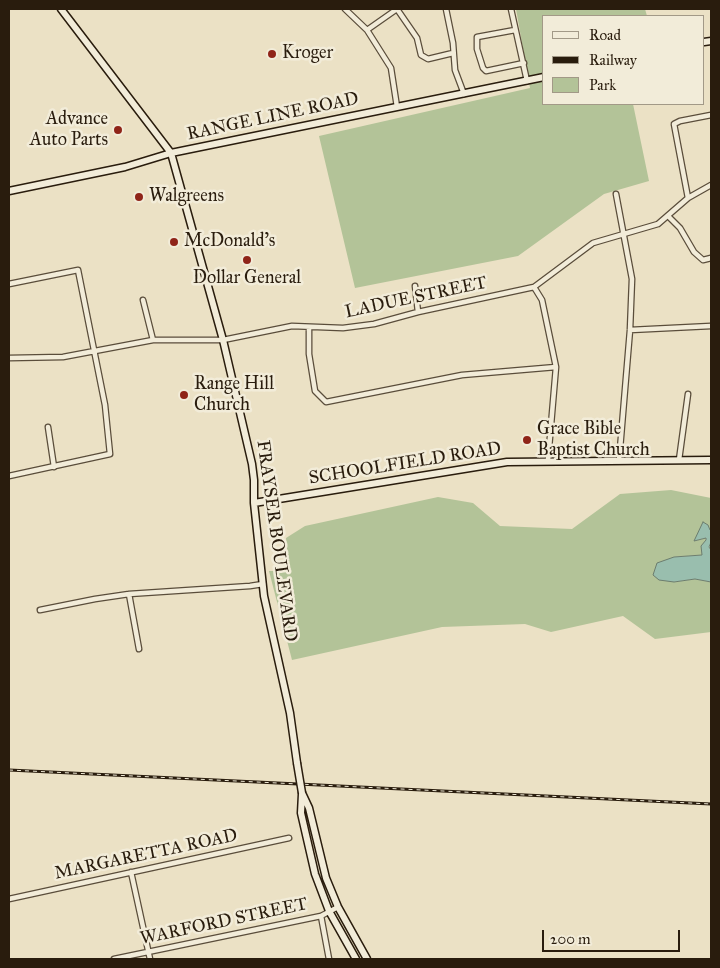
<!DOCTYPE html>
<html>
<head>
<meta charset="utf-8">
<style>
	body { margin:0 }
	#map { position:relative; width:720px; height:968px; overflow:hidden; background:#ebe1c5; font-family:"IM FELL Great Primer",serif }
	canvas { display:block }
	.frame { position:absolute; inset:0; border:10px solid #291c0d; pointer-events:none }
	.legend { position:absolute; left:542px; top:15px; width:162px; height:90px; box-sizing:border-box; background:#f2ecd9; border:1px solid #a29987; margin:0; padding:6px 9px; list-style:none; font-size:15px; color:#291c0d }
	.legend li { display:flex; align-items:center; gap:10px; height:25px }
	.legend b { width:25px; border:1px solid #a29987 }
	.scale { position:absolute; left:542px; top:930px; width:138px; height:22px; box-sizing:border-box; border:2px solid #291c0d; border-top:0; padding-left:6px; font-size:15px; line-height:18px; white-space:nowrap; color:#291c0d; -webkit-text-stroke:4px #f2ecd9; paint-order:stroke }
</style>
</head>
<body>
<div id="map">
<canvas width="720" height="968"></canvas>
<div class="frame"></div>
<ul class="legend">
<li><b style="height:6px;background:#f2ecd9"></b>Road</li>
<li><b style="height:6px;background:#291c0d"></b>Railway</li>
<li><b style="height:14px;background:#b3c398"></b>Park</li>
</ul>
<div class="scale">200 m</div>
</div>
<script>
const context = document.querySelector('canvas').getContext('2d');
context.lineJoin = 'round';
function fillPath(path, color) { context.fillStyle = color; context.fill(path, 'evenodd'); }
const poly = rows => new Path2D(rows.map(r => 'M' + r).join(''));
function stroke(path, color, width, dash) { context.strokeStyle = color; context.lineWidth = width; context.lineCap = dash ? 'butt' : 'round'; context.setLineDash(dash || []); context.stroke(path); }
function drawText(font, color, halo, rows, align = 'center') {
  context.font = font + ' "IM FELL Great Primer",serif'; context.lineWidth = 5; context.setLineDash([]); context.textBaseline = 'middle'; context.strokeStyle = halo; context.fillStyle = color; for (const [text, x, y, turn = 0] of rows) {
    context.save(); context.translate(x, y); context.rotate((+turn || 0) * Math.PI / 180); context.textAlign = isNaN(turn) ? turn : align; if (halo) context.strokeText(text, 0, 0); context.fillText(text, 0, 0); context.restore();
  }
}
const green = poly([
	[516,9,645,9,647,16,544,16,544,104,633,104,649,181,604,194,518,256,355,288,319,136,530,88],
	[671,490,711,498,711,530,694,541,706,538,702,555,674,557,674,582,695,579,711,582,711,632,655,639,623,616,551,632,525,624,442,627,292,660,269,571,289,571,286,538,305,526,438,497,473,503,500,526,572,529,620,494]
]);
const water = poly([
	[703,522,708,525,710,530,711,530,711,542,709,547,711,550,711,582,695,579,674,582,659,580,653,575,657,563,674,557,702,555,701,546,706,540,706,538,694,541,703,522]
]);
const street = poly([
	[345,9,367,30,391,68,397,107],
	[446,9,453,43,455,70,464,94],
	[511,9,527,81],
	[367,30,397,9,417,38,421,55,428,59,453,53],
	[515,30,477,37,477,49,483,68,486,71,524,63],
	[616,194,632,279,630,330,619,461],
	[688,198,674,124,680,121,711,115],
	[668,216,680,228,694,252,703,260,711,258],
	[9,284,78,270,105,405,110,454,9,476],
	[415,286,418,312],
	[534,287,542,300,556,367,548,460],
	[143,300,153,340],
	[309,328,309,354,315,391,326,402,462,375,556,367],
	[630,330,711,326],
	[9,358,63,357,153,340,223,340,292,326,343,328,374,324,418,312,534,287,593,243,658,224,688,198,711,185],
	[48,427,54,467],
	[679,460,688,394],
	[129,594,139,649],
	[40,610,95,599,129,594,250,586,263,584],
	[131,872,150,959],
	[9,899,289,838],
	[321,916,329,959],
	[114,959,321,916,338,907]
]);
const secondary = poly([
	[61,9,171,153,223,340,252,464,254,480,254,503,264,596,290,713,297,763],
	[704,42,711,41],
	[9,191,125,167,171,153,220,143,544,77],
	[254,503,507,462,711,460],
	[302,793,309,808,326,878,338,907,367,959],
	[302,794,301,813,315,874,329,911,356,959]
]);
const rail = poly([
	[9,770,711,804]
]);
const secondaryBridge = poly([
	[297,763,302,793]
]);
const markers = [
	[272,54,5,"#8f2418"],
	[118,130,5,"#8f2418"],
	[139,197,5,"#8f2418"],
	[174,242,5,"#8f2418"],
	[247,260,5,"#8f2418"],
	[184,395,5,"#8f2418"],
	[527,440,5,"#8f2418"]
];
const poiNames = [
	["Kroger",282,54],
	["Advance",108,120,"right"],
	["Auto Parts",108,141,"right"],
	["Walgreens",149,197],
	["McDonald's",184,242],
	["Dollar General",247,279,"center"],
	["Range Hill",194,385],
	["Church",194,406],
	["Grace Bible",537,430],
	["Baptist Church",537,451]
];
const streetNames = [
	["RANGE LINE ROAD",273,117,-12],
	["LADUE STREET",416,298,-12],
	["SCHOOLFIELD ROAD",405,464,-9],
	["FRAYSER BOULEVARD",276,541,82],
	["MARGARETTA ROAD",146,855,-12],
	["WARFORD STREET",224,922,-12]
];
fillPath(green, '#b3c398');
fillPath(water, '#99beae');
stroke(water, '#6c7d6e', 1);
stroke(street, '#5a4d3b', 7);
stroke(secondary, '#291c0d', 9);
stroke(street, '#f2ecd9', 4.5);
stroke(secondary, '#f2ecd9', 6);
stroke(rail, '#291c0d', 3);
stroke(rail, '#f2ecd9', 1, [4]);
stroke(secondaryBridge, '#291c0d', 9, []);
stroke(secondaryBridge, '#f2ecd9', 6);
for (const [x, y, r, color] of markers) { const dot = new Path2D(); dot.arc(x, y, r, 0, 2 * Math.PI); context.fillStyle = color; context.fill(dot); stroke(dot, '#f2ecd9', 2); }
drawText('18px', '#291c0d', '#f2ecd9', poiNames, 'left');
drawText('18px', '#291c0d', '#f2ecd9', streetNames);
</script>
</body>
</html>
